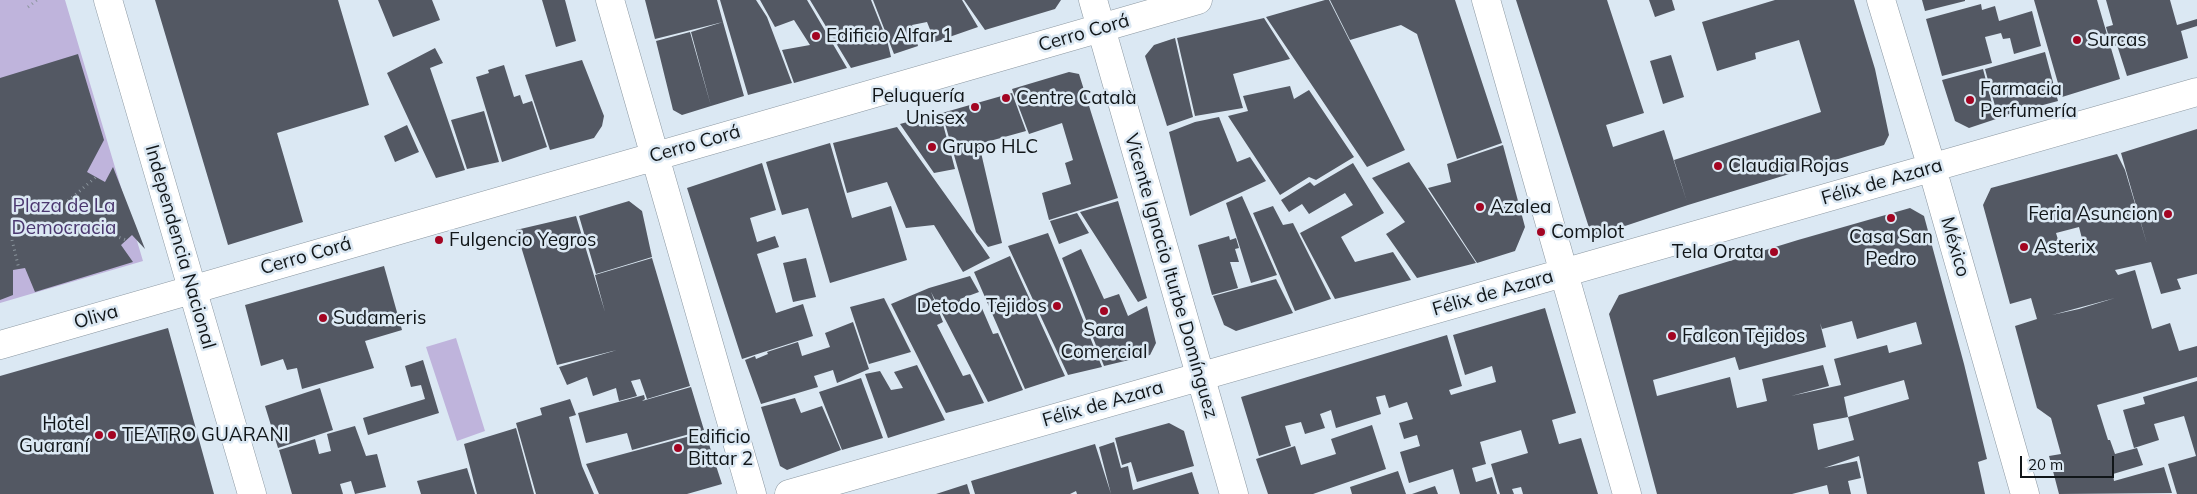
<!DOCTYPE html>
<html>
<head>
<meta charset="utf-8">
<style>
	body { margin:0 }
	#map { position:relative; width:2197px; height:494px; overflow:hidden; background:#dbe8f3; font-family:Mulish,sans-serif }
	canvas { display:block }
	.scale { position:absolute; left:2020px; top:456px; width:94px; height:22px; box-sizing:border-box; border:2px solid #111619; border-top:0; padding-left:6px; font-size:15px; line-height:18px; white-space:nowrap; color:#111619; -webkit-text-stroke:4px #dbe8f3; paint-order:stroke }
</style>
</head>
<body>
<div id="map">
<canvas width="2197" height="494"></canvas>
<div class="scale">20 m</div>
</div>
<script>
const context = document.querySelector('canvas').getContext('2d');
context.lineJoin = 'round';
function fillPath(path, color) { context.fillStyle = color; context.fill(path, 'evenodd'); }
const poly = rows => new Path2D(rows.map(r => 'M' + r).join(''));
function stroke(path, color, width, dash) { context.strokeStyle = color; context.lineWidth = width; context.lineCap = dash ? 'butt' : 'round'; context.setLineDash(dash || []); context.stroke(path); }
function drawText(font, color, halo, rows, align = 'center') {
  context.font = font + ' Mulish,sans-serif'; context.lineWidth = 5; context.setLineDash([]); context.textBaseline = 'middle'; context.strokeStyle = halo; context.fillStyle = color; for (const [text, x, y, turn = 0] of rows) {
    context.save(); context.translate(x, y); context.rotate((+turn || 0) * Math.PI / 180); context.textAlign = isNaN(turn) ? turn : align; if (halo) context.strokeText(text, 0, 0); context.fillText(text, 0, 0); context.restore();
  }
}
const green = poly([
	[0,0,65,0,143,261,0,303],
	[456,338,485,431,457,441,426,347]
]);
const building = poly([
	[155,0,338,0,369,105,277,133,303,222,228,245],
	[378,0,432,0,440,20,393,37],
	[542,0,565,0,576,41,556,47],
	[645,0,717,0,723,22,655,39],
	[720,0,756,0,767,17,792,83,748,95],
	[760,0,807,0,847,68,794,83,782,50,810,45,794,20,775,27],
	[810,0,871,0,887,40,891,57,851,68],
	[873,0,962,0,978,27,935,42,927,22,912,25,918,46,894,54],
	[964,0,1061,0,1055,9,985,30],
	[1325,0,1329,0,1405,150,1367,167,1266,17],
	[1330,0,1455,0,1502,143,1457,159,1417,34,1401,25,1350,40],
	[1516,0,1607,0,1644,113,1606,125,1613,147,1664,130,1687,202,1674,160,1821,112,1799,40,1755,53,1756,59,1717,71,1702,22,1775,0,1854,0,1875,69,1889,135,1884,145,1688,205,1592,237],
	[1649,0,1672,0,1675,10,1655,17],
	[1922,0,1965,0,1965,1,1925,11],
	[2034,0,2097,0,2120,79,2062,97],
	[2106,0,2170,0,2177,25,2197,19,2197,26,2181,31,2188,58,2127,76,2117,45,2112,47,2106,27,2113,25],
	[1981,4,1982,10,1995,6,1999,21,2032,11,2041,46,2014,54,2010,38,2003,39,2001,33,1985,37,1992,63,1942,76,1926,19],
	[1264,18,1290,59,1233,74,1243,108,1195,116,1177,38],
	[723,22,744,96,711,106,691,32],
	[690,32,711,106,682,115,673,110,656,41],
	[1175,38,1193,117,1167,126,1145,56,1154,45],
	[435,48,443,63,430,68,465,170,436,178,387,73],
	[2045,52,2058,101,1998,117,1985,69],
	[78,54,104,140,87,172,105,182,113,167,145,249,132,235,121,245,133,262,35,292,25,268,13,270,13,295,0,300,0,78],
	[1671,55,1684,97,1663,104,1650,61],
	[582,60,604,116,602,126,594,138,550,150,525,75],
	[504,65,514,97,520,95,523,104,532,101,547,147,502,162,476,77,489,73,488,70],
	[1983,69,1996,119,1969,128,1955,121,1942,80],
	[1069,72,1079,74,1118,198,1049,220,1042,193,1071,184,1065,163,1073,160,1062,123,1029,134,1012,89],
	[1290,86,1294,99,1309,90,1354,157,1316,180,1309,177,1280,195,1228,116,1248,111,1243,96],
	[1012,93,1026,131,979,144,1002,243,988,247,976,232,942,113],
	[484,111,499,162,467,169,451,120],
	[940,113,955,169,934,173,900,124],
	[1219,117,1237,162,1250,157,1266,181,1190,216,1169,132,1195,122],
	[407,125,419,152,395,162,384,136],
	[897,127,972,232,990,258,963,272,934,225,906,228,887,182,847,193,833,143],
	[2197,129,2197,274,2177,279,2181,289,2161,294,2151,262,2115,270,2118,275,2135,270,2152,329,2170,323,2179,351,2197,346,2197,377,2097,405,2108,440,2110,440,2115,454,2137,448,2143,465,2113,474,2114,481,2164,467,2172,493,2059,494,2049,456,2061,454,2051,418,2037,408,2015,326,2037,319,2031,298,2010,304,1983,205,1991,188,2117,154,2125,170,2147,244,2121,153],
	[2079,227,2085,250,2063,256,2056,233],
	[2115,298,2079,309,2052,315],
	[830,143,852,218,891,206,907,260,830,283,808,208,782,215,766,162],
	[1503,145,1525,227,1515,251,1477,263,1428,188,1451,182,1447,164],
	[1409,162,1476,263,1417,278,1386,234,1405,222,1372,178],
	[762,163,776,210,750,218,757,242,775,236,779,247,757,254,776,313,803,304,813,336,742,359,687,188],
	[1353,163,1384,213,1341,237,1355,262,1393,252,1411,280,1335,299,1300,233,1353,205,1345,193,1309,214,1302,204,1289,212,1281,200,1310,182,1314,186],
	[1242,196,1277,275,1251,283,1226,203],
	[629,201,642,211,652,257,596,274,579,216],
	[1118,201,1147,298,1138,302,1080,212],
	[1273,206,1283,225,1293,223,1331,299,1295,311,1253,213],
	[1910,208,1924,216,1964,364,1987,459,1978,462,1985,494,1867,494,1859,456,1824,468,1857,461,1861,478,1848,481,1851,494,1829,494,1827,485,1792,494,1657,494,1609,314,1619,295,1798,240],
	[1852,321,1857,339,1916,322,1922,344,1889,353,1887,345,1834,359,1841,385,1791,396,1829,386,1823,365,1762,379,1767,401,1737,408,1730,377,1657,396,1653,380,1735,357,1739,370,1826,347,1820,323,1822,329],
	[1904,380,1909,399,1848,417,1854,440,1818,450,1813,424,1848,417,1844,397],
	[1077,213,1089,233,1059,244,1050,221],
	[576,216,605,312,595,275,652,258,690,386,647,399,640,379,631,381,637,396,619,401,616,388,593,396,587,377,567,385,559,367,617,350,557,365,516,230],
	[1048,233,1102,367,1068,375,1008,246],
	[1229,236,1230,240,1236,238,1239,248,1235,249,1239,262,1230,262,1238,288,1212,295,1198,245],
	[1081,249,1104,299,1119,294,1128,316,1147,306,1156,343,1150,355,1104,366,1062,258],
	[1010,256,1065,376,1025,389,974,272],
	[806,258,816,297,793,302,783,263],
	[384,266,402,330,365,341,374,368,302,389,297,368,287,370,283,359,261,366,245,305],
	[970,276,979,292,960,299,965,311,981,306,993,334,998,333,1023,390,988,402,931,292,943,322,937,325,963,376,970,374,984,403,946,413,891,304,929,288],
	[1276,279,1293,313,1236,331,1224,325,1213,296],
	[884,298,911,352,869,364,850,307],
	[1545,308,1576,413,1552,420,1559,444,1581,438,1598,494,1523,494,1521,487,1512,489,1514,494,1500,494,1491,464,1528,453,1521,430,1480,442,1486,464,1472,468,1476,482,1492,477,1497,494,1460,494,1453,469,1409,483,1400,452,1420,446,1417,435,1404,439,1399,423,1413,419,1407,402,1389,408,1385,395,1376,397,1381,414,1336,428,1331,410,1320,414,1325,428,1305,434,1301,422,1285,426,1291,446,1259,456,1241,397,1447,335,1462,386,1449,390,1451,395,1496,382,1492,366,1465,375,1453,335],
	[853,322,869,369,837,383,833,370,814,376,818,387,761,404,745,360,755,356,756,359,768,354,767,352,798,342,802,356,830,347,825,333],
	[168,328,214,494,0,494,0,376],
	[423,360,439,413,368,435,363,418,425,399,421,385,411,387,405,366],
	[917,365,945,420,888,438,865,374,880,371,891,390,903,388,894,372],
	[861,378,883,438,842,450,819,392],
	[2197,381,2197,494,2177,494,2168,464,2196,456,2184,416,2154,424,2159,440,2134,448,2123,410,2145,404,2143,397],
	[691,387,704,430,632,450,627,433,586,443,578,413,644,395,645,399,642,401],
	[320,388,333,430,278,448,265,406],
	[795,398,801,413,822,406,841,450,787,470,780,466,761,407],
	[570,399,576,415,569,417,582,466,594,494,536,494,516,423,542,415,540,408],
	[1169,423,1184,431,1194,466,1137,482,1131,462,1122,465,1115,438],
	[1372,425,1386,469,1313,494,1268,494,1256,459,1295,446,1301,465,1336,454,1331,439],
	[355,426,366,456,377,454,386,487,355,494,351,481,340,484,343,494,292,494,279,450,315,439,319,454,331,451,327,434],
	[516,428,534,494,477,494,464,444],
	[705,432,722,484,687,494,599,494,586,464],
	[1114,442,1121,468,1128,466,1133,490,1192,472,1199,494,1111,494,1099,447],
	[1095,444,1111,494,1077,494,1076,491,1070,494,975,494,971,481],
	[467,468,475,494,421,494,417,481],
	[1398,471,1406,494,1352,494,1350,487],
	[967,484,970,494,936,494],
	[1435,486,1438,494,1412,494]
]);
const path = poly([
	[28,7,37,0],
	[68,201,96,177],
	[110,234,126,240],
	[12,240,19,269]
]);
const minor = poly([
	[108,0,252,494],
	[610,0,752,494],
	[1093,0,1234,494],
	[1486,0,1627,494],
	[1881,0,1932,168,2025,494],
	[0,345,1198,0],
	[789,494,2197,92]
]);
const markers = [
	[816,36,5,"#a30522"],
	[2077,40,5,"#a30522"],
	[1006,98,5,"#a30522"],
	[1970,100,5,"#a30522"],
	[975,107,5,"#a30522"],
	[932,147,5,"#a30522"],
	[1718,166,5,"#a30522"],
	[1480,207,5,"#a30522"],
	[2168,214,5,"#a30522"],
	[1891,218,5,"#a30522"],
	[1541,232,5,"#a30522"],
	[439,240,5,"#a30522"],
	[2024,247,5,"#a30522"],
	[1774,252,5,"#a30522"],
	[1057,306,5,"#a30522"],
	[1104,311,5,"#a30522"],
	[323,318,5,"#a30522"],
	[1672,336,5,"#a30522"],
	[99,435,5,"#a30522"],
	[112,435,5,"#a30522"],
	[678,448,5,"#a30522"]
];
const streetNames = [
	["Cerro Corá",1084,33,-16],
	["Cerro Corá",695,144,-16],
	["Félix de Azara",1882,182,-16],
	["Independencia Nacional",180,247,74],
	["México",1955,247,74],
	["Cerro Corá",306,256,-16],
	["Vicente Ignacio Iturbe Domínguez",1171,276,74],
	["Félix de Azara",1493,293,-16],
	["Oliva",96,317,-16],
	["Félix de Azara",1103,404,-16]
];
const poiNames = [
	["Edificio Alfar 1",826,36],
	["Surcas",2087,40],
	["Farmacia",1980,89],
	["Perfumería",1980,111],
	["Peluquería",965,96,"right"],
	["Unisex",965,118,"right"],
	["Centre Català",1016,98],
	["Grupo HLC",942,147],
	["Claudia Rojas",1728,166],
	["Azalea",1490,207],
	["Feria Asuncion",2158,214,"right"],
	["Complot",1551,232],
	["Casa San",1891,237,"center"],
	["Pedro",1891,259,"center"],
	["Fulgencio Yegros",449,240],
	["Asterix",2034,247],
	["Tela Orata",1764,252,"right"],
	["Detodo Tejidos",1047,306,"right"],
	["Sudameris",333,318],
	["Sara",1104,330,"center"],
	["Comercial",1104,352,"center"],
	["Falcon Tejidos",1682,336],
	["Hotel",89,424,"right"],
	["Guaraní",89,446,"right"],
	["TEATRO GUARANI",122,435],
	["Edificio",688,437],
	["Bittar 2",688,459]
];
const parkNames = [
	["Plaza de La",64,206],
	["Democracia",64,228]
];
fillPath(green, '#bfb4dc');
fillPath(building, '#535863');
stroke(minor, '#8b97a1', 29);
stroke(path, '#8b959d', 3, [1, 4]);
stroke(minor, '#fff', 28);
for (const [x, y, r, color] of markers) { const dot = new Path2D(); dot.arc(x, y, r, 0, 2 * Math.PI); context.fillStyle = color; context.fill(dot); stroke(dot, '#dbe8f3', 2); }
drawText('19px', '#111619', '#dbe8f3', streetNames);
drawText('19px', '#111619', '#dbe8f3', poiNames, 'left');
drawText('19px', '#4b3770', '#dbe8f3', parkNames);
</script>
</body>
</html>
